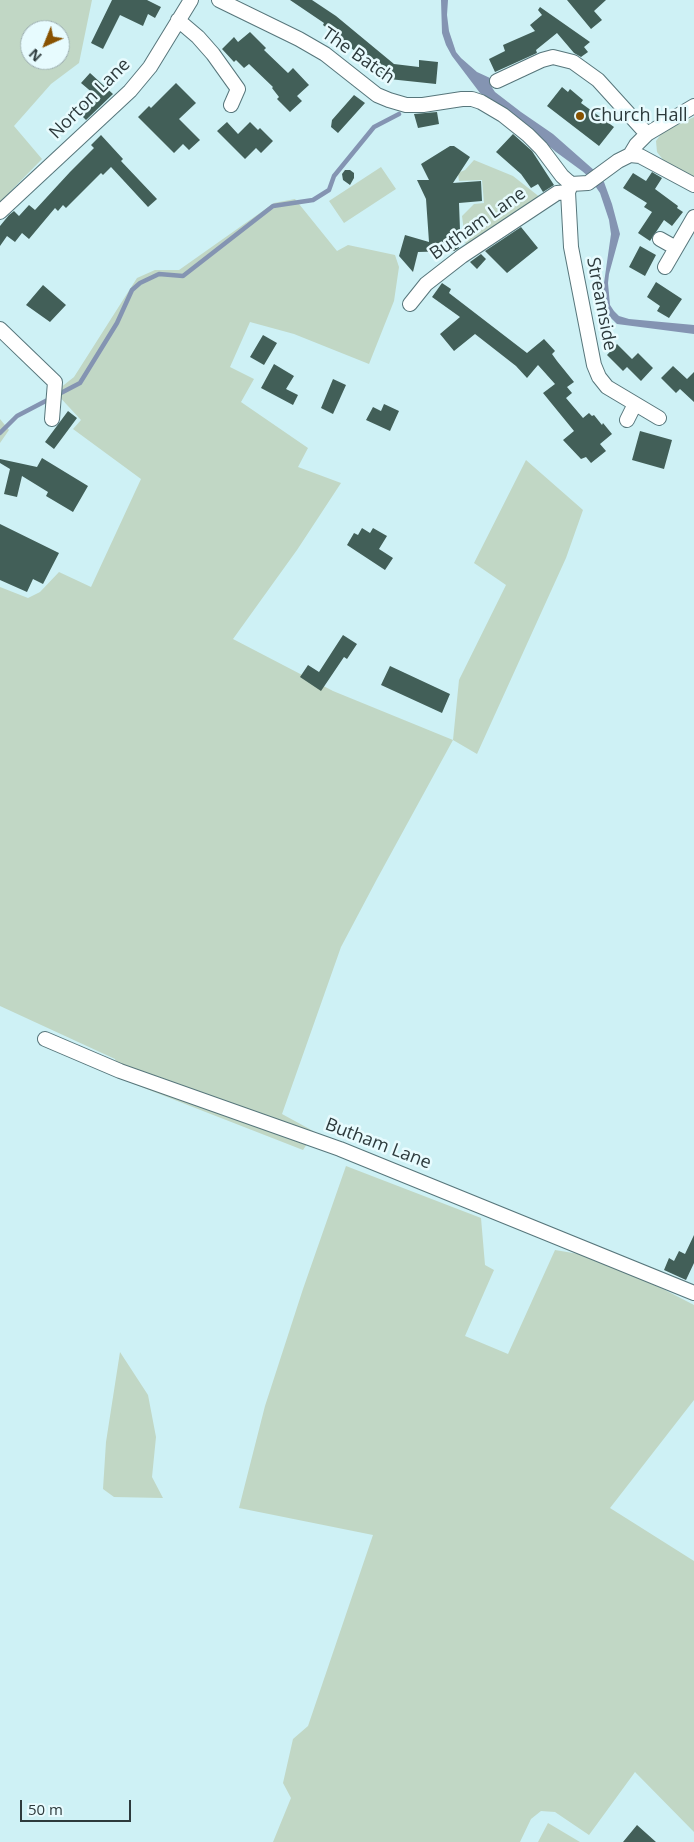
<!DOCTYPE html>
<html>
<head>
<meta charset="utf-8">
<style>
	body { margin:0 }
	#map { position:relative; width:694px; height:1842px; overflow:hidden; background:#cef1f5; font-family:"Open Sans",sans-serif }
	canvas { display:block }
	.north { position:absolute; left:20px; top:20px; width:50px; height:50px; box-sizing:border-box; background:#e7fbfe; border:1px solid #9daeb0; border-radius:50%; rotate:224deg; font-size:14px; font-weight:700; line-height:20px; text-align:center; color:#2d3a3c }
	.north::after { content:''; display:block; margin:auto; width:18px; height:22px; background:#885201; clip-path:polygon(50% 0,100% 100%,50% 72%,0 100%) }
	.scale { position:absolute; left:20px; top:1800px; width:111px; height:22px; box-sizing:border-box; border:2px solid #2d3a3c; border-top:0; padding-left:6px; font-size:15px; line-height:18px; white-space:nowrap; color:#2d3a3c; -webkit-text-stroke:4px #e7fbfe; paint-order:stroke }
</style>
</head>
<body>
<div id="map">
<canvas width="694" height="1842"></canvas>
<div class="north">N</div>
<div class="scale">50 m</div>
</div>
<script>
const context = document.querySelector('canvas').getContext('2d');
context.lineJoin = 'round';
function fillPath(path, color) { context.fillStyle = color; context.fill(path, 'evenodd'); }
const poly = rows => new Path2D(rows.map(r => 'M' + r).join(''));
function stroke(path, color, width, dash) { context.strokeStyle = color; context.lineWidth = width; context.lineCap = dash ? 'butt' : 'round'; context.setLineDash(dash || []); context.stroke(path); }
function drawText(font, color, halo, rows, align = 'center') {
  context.font = font + ' "Open Sans",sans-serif'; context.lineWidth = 5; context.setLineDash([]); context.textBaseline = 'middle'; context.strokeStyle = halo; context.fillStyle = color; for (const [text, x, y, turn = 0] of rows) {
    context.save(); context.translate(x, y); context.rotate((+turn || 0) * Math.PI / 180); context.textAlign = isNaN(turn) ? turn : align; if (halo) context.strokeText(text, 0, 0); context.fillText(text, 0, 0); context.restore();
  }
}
const green = poly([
	[0,0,92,0,79,63,51,84,14,126,42,159,0,202],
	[30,30,60,30,60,60,30,60],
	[694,117,694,180,664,161,657,152,656,141,661,134,671,128],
	[474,160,513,176,541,198,466,247,462,216,474,204,484,203,482,180,459,181,458,173,465,170],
	[381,167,396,189,344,223,329,201],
	[295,199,337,251,348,245,395,255,399,267,394,301,369,364,294,334,250,322,230,367,254,379,241,402,308,448,298,467,341,483,297,550,233,639,333,691,453,740,459,680,506,585,474,563,526,460,583,510,566,558,477,754,453,740,377,879,341,947,282,1114,315,1132,303,1150,121,1079,115,1059,0,1006,0,587,28,598,40,592,59,572,91,587,141,479,73,429,81,420,55,392,74,377,137,278,155,270,179,270,274,203],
	[0,419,9,430,0,443],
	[346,1166,481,1218,485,1265,494,1270,465,1336,508,1354,555,1250,579,1254,640,1277,694,1305,694,1400,610,1508,694,1561,694,1832,635,1772,589,1835,555,1812,541,1811,531,1819,520,1842,273,1842,291,1798,283,1783,293,1739,308,1726,373,1535,239,1508,265,1406,303,1289],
	[120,1352,148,1395,156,1437,152,1477,163,1498,114,1497,103,1489,106,1442],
	[548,1823,580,1842,538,1842]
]);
const water = poly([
	[441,0,448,0,447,15,449,31,456,52,461,58,477,72,490,78,491,86,495,92,521,112,553,134,595,171,604,182,612,204,620,234,609,274,608,283,610,305,614,311,619,316,629,319,694,325,694,334,617,324,608,315,604,304,603,290,611,234,609,220,600,193,589,177,582,171,556,152,510,113,480,93,452,56,446,45,442,33]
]);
const stream = poly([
	[0,433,17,416,80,383,117,323,132,290,140,283,159,274,183,276,273,206,313,200,329,190,334,176,374,127,399,114]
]);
const building = poly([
	[112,0,147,0,161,7,155,18,148,14,143,26,120,15,103,49,91,43],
	[290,0,312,0,336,16,394,64,419,67,419,60,438,62,436,84,389,79,323,25,324,23],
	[567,0,606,0,594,11,602,20,591,29],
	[540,7,590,42,584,47,588,52,581,57,574,53,557,33,536,50,537,53,495,72,489,59,505,51,503,45,535,31,530,25,542,15,538,10],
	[250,32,266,48,264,50,288,73,293,68,309,85,297,96,302,101,290,112,277,99,279,97,272,88,273,87,249,64,244,68,236,60,234,62,222,49,234,37,238,42],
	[90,73,113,94,86,120,78,112,94,94,81,83],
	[176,83,196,103,179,119,200,140,189,150,183,144,174,153,138,117,149,106,151,108],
	[562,87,568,92,570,89,583,100,581,103,614,127,599,146,547,106],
	[354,95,365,103,338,133,331,127,332,120],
	[437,112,439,124,418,128,414,114],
	[227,122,238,134,250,122,258,130,260,128,273,141,261,153,256,148,245,159,217,131],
	[513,134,532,151,554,185,543,192,538,184,531,188,521,174,496,152],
	[101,135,123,159,121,161,157,199,148,207,111,167,103,175,101,173,66,208,63,205,58,211,55,208,29,239,22,233,15,242,7,236,0,246,0,226,9,215,14,211,19,216,29,205,35,210,70,172,94,148,91,145],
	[450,146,454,146,470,157,453,183,481,181,482,201,459,203,460,230,458,230,459,248,454,251,418,252,413,272,399,256,405,235,429,242,426,199,417,180,429,180,421,164],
	[345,170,350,170,354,173,354,178,350,185,343,180,342,174],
	[652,172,662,178,655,189,678,206,677,208,683,212,672,226,664,220,650,241,638,233,652,212,644,207,647,203,623,188,633,173,646,181],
	[521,227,538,248,507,273,485,251],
	[640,246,656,255,645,276,629,267],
	[481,254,486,259,477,269,470,262],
	[656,282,682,299,669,318,657,311,660,306,647,297],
	[442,283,451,289,449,293,527,353,544,339,555,351,552,354,557,361,574,382,567,387,572,393,566,398,583,418,589,413,592,416,594,415,602,425,603,423,612,434,600,444,606,451,591,463,586,457,581,459,563,440,574,431,543,393,555,384,538,365,527,378,516,366,475,334,454,351,440,334,460,317,432,297],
	[43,285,66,305,50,322,26,305],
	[263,335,277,343,264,365,250,357],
	[617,344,632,359,638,353,653,368,641,381,627,367,623,371,607,355],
	[274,364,294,376,286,389,298,395,293,405,261,388],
	[673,366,687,379,694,372,694,402,680,389,676,393,661,378],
	[333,379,346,385,333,414,321,408],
	[384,404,399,411,390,431,366,420,373,407,381,411],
	[68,411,77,418,54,449,45,442],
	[640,431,672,440,664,469,632,460],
	[42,458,88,486,73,512,46,496,48,492,22,476,17,497,4,494,10,469,0,463,0,459,37,467],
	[0,524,59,553,43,584,33,579,27,592,0,580],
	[362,528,370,533,373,528,387,536,379,549,393,558,385,570,347,545,354,533,358,535],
	[343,635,357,644,347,659,344,657,321,691,300,677,308,665,319,672],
	[390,666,450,694,442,713,381,685],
	[694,1235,694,1263,686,1280,664,1270,669,1258,674,1261,679,1251,685,1254],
	[637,1825,656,1842,623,1842]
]);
const minor = poly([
	[219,0,299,39,325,54,377,95,389,100,406,105,423,105,462,99,472,99,481,102,503,115,528,135,541,148,562,176,571,184],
	[178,20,198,37,213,54,238,89,231,105],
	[497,81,542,60,553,57,573,62,598,80,647,134],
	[630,155,636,145,647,134,694,106],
	[571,184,588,183,618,161,630,155,640,156,694,185],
	[568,192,571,247,594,365,599,377,607,387,659,418],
	[0,212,130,91,150,67,191,0],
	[660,239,676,248],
	[665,267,694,217],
	[410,304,426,284,462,256,557,193,568,192,571,185],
	[0,329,55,382,52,419],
	[627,420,635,404],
	[45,1039,120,1071,340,1149,694,1293]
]);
const markers = [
	[580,116,5,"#885201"]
];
const streetNames = [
	["The Batch",358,56,35],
	["Norton Lane",90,99,-45],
	["Butham Lane",478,224,-35],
	["Streamside",601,304,79],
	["Butham Lane",378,1144,21]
];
const poiNames = [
	["Church Hall",590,116]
];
fillPath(green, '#c1d7c5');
fillPath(water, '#8494b2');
stroke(stream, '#8494b2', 4.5);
fillPath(building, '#425f58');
stroke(minor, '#57767b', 16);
stroke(minor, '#fff', 14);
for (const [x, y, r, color] of markers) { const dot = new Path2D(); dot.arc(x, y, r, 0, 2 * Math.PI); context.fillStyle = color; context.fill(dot); stroke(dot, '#e7fbfe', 2); }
drawText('18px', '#2d3a3c', '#e7fbfe', streetNames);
drawText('18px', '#2d3a3c', '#e7fbfe', poiNames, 'left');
</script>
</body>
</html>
